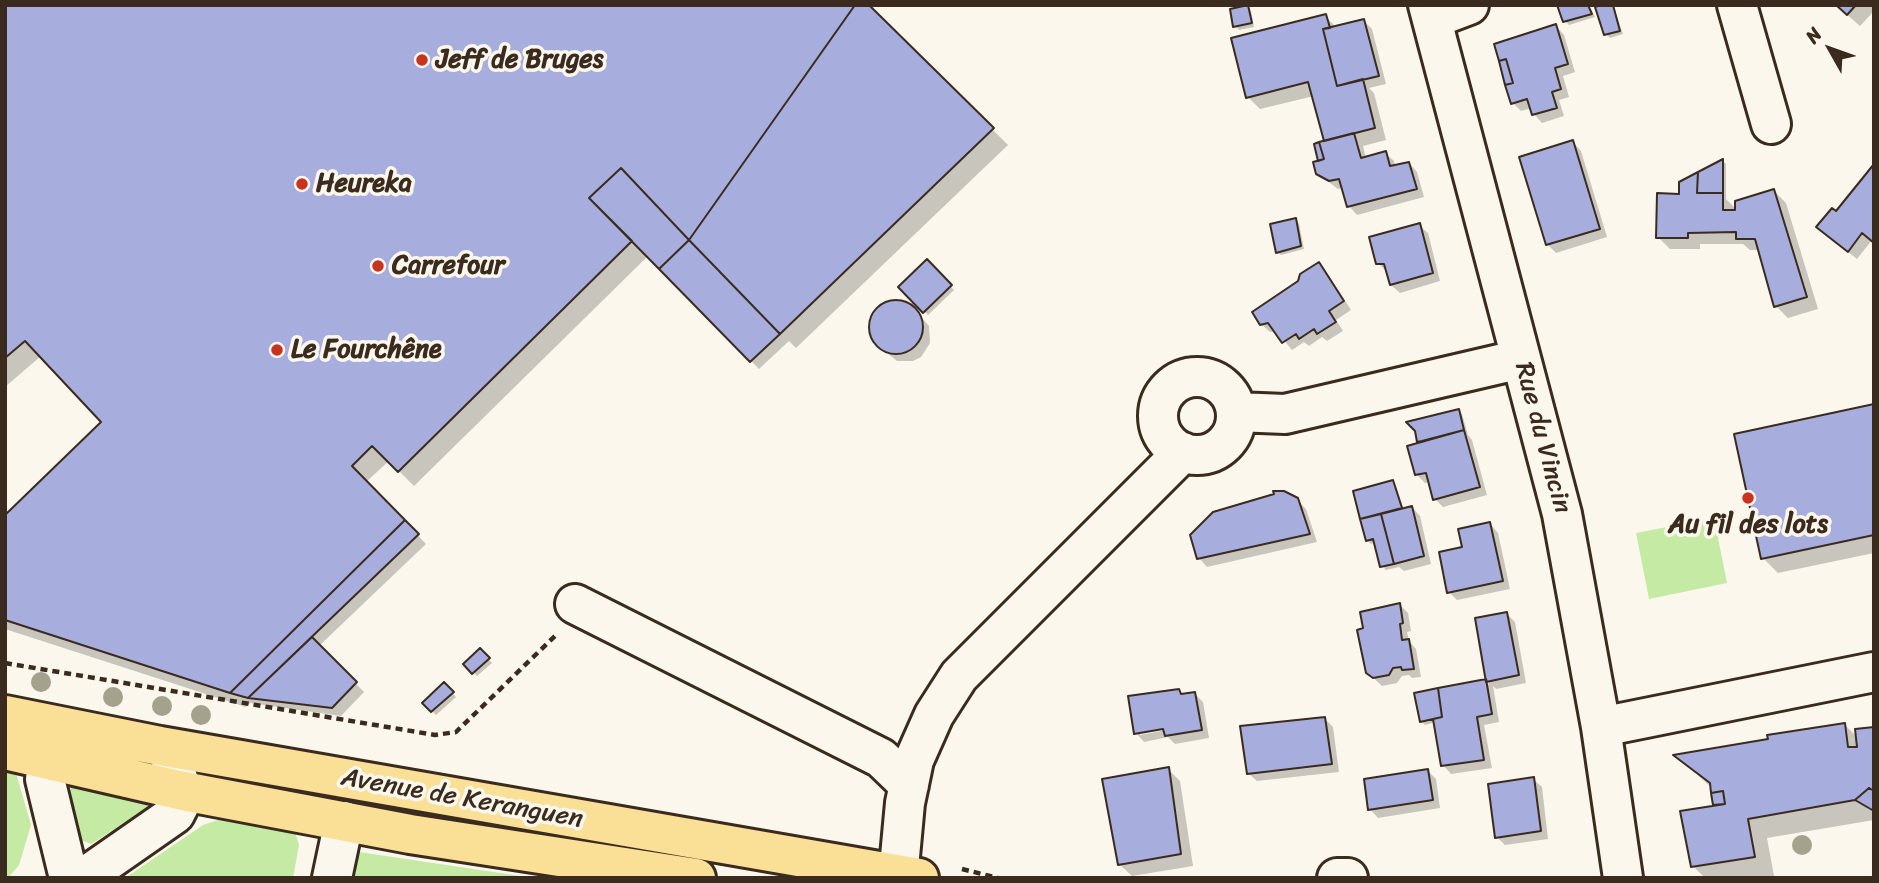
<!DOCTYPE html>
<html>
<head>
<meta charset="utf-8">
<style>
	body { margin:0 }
	#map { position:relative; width:1879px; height:883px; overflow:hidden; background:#fbf7ec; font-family:Sriracha,sans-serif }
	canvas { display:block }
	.frame { position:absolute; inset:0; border:7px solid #3b2a1e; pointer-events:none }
	.north { position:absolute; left:1795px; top:14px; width:70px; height:70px; -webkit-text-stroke:5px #fbf7ec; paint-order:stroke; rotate:310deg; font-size:19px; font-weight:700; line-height:28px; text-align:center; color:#3b2a1e }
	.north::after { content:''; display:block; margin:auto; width:24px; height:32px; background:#3b2a1e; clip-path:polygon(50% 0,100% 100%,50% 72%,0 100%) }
</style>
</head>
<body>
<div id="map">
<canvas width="1879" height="883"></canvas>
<div class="frame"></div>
<div class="north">N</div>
</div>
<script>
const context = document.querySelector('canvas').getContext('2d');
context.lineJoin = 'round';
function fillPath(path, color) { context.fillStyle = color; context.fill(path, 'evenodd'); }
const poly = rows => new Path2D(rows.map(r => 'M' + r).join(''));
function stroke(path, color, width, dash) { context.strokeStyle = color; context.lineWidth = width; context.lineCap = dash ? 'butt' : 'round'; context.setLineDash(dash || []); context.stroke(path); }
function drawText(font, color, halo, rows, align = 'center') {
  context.font = font + ' Sriracha,sans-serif'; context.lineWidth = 7; context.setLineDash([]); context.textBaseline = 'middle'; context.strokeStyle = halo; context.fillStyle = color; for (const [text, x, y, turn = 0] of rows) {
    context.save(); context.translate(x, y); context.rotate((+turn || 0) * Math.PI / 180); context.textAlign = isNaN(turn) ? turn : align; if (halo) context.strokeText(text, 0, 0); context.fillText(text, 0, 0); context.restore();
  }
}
const green = poly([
	[1714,518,1727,583,1649,599,1636,533],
	[5,765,14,766,31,825,19,865,8,878,5,878],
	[75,785,148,799,147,808,91,844,78,839,69,790],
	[230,816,295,832,299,845,293,878,125,878,203,825],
	[359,852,534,878,351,878]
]);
const shadow = poly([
	[5,5,868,5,1008,145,796,348,789,341,759,369,648,256,414,486,389,461,366,482,426,544,319,646,364,692,341,716,250,703,246,707,5,629,5,517,103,422,41,356,5,387],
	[1588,5,1595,17,1569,25,1565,21],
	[1613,5,1623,34,1610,38,1606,34],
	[1836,5,1874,5,1874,11,1860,26],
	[1247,7,1251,11,1254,27,1239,30,1235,26],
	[1325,16,1337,28,1364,21,1372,29,1386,84,1369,88,1374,93,1386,140,1363,146,1366,158,1385,153,1394,161,1395,167,1409,163,1417,172,1424,197,1357,215,1349,206,1344,188,1338,189,1317,173,1327,142,1314,96,1260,109,1248,97],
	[1556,26,1564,35,1575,72,1563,76,1569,97,1559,100,1564,116,1542,123,1534,114,1532,108,1521,111,1513,103],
	[1573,142,1581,151,1607,237,1556,253,1548,245,1522,158],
	[1723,161,1726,164,1726,199,1737,210,1774,191,1786,203,1818,309,1788,318,1776,306,1760,250,1750,250,1743,244,1700,244,1700,249,1670,249,1658,237,1680,195,1699,173],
	[1874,167,1872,240,1857,259,1827,235,1836,214],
	[1296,220,1299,224,1304,249,1281,255,1277,252],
	[1419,225,1428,233,1440,281,1400,293,1391,285,1386,271,1378,263],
	[927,262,954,290,928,315,901,287],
	[1319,265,1327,273,1351,310,1336,320,1343,331,1327,341,1322,337,1309,346,1304,342,1292,350,1276,331,1270,332,1261,324,1299,282],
	[899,302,915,310,929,326,930,343,921,357,913,361,897,361,874,342,871,334,872,317,883,305],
	[1874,406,1874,553,1778,573,1763,558],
	[1458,411,1462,414,1468,435,1472,440,1487,495,1443,507,1435,499,1430,482,1425,483,1417,475,1421,443,1419,441],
	[1392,482,1396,486,1404,510,1412,507,1420,516,1431,564,1404,571,1399,567,1386,570,1382,566,1376,542,1371,544,1367,540,1355,492],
	[1297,500,1306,509,1317,542,1207,567,1199,558],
	[1490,524,1498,533,1510,589,1457,600,1449,592,1464,548],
	[1400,605,1408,613,1411,631,1407,632,1409,641,1416,649,1421,677,1412,678,1409,675,1402,676,1397,683,1382,686,1367,672],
	[1507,614,1515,622,1526,683,1496,689,1493,686,1499,722,1484,725,1492,768,1451,774,1443,765,1436,722,1425,725,1421,721,1485,681,1489,685,1477,619],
	[480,650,492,663,477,676,466,664],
	[444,684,456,697,436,715,424,703],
	[1178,690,1183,695,1195,694,1203,702,1209,738,1175,744,1168,737,1144,742,1136,733],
	[1171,726,1172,729,1140,735,1140,731],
	[1325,719,1333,727,1339,772,1257,781,1248,773],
	[1845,725,1858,738,1874,728,1874,820,1767,838,1774,876,1705,878,1693,866,1718,807,1715,804,1712,788,1677,756],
	[1168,769,1180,781,1193,866,1132,876,1119,864],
	[1428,771,1436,779,1440,808,1378,818,1370,809],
	[1533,779,1542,787,1548,839,1505,845,1497,837]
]);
const building = poly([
	[5,5,855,5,689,240,621,168,589,198,632,241,398,472,372,446,352,466,405,520,230,693,5,620,5,515,101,422,25,341,5,358,5,5],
	[855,5,869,5,994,128,780,334,689,240,855,5],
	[1248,5,1252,23,1233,27,1230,9,1248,5],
	[1557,5,1588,5,1592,14,1563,22,1557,5],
	[1601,5,1613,5,1620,31,1604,35,1595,7,1601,5],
	[1836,5,1856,5,1847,15,1836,5],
	[1326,14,1330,28,1323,29,1337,86,1363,79,1375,128,1324,141,1308,82,1246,98,1231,38,1326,14],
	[1364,19,1379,76,1337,86,1323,29,1364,19],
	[1556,24,1568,64,1555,68,1561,89,1552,92,1557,108,1532,115,1527,99,1511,104,1505,85,1513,83,1506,59,1499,61,1494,44,1556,24],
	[1506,59,1513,83,1505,85,1499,61,1506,59],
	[1354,133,1361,158,1386,151,1390,166,1409,162,1417,189,1347,207,1339,179,1329,181,1316,174,1313,162,1324,159,1319,142,1354,133],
	[1573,140,1600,229,1546,245,1519,157,1573,140],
	[1319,142,1324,159,1318,161,1314,144,1319,142],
	[1723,159,1723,193,1697,193,1698,172,1723,159],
	[1874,164,1874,243,1862,233,1848,252,1816,227,1832,208,1836,211,1874,164],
	[621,168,689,240,659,269,589,198,621,168],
	[1698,172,1697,193,1723,193,1723,210,1735,210,1735,201,1774,189,1807,297,1774,307,1755,239,1736,239,1736,232,1688,233,1688,238,1656,238,1657,193,1679,194,1679,182,1698,172],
	[1296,218,1301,246,1276,253,1270,224,1296,218],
	[1420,223,1433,273,1390,285,1384,264,1376,264,1369,237,1420,223],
	[689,240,780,334,750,362,659,269,689,240],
	[927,259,952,285,923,313,898,287,927,259],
	[1319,262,1344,301,1329,311,1336,322,1317,334,1314,329,1299,339,1296,334,1282,343,1268,323,1260,325,1252,312,1298,281,1300,274,1319,262],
	'869 327a27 27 0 1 1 54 0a27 27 0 1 1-54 0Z',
	[1874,404,1874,535,1761,559,1734,434,1874,404],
	[1459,409,1464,430,1422,441,1417,442,1415,431,1406,422,1459,409],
	[1464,430,1480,487,1433,500,1426,473,1415,475,1407,446,1464,430],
	[1393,480,1402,508,1360,519,1353,491,1393,480],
	[1273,491,1284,491,1298,498,1310,534,1197,559,1190,535,1213,512,1274,494,1273,491],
	[1412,506,1424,556,1394,564,1381,514,1412,506],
	[1381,514,1394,564,1380,567,1373,539,1366,541,1360,519,1381,514],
	[405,520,419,534,248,698,230,693,405,520],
	[1490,522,1503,581,1447,593,1439,552,1462,547,1458,529,1490,522],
	[1400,603,1403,623,1400,624,1402,640,1409,639,1414,669,1402,670,1401,667,1393,668,1389,675,1373,678,1366,673,1357,630,1363,628,1360,612,1400,603],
	[1507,612,1519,675,1486,682,1475,618,1507,612],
	[312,637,357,682,332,708,248,698,312,637],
	[480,648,490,658,472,674,463,664,480,648],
	[1486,679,1492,714,1477,717,1484,760,1441,766,1433,719,1442,717,1438,688,1486,679],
	[444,682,454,692,431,712,422,703,444,682],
	[1438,688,1442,717,1420,722,1414,693,1438,688],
	[1179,689,1181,694,1195,692,1202,730,1165,736,1163,729,1134,734,1128,696,1179,689],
	[1325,717,1332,764,1247,774,1240,726,1325,717],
	[1845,723,1848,747,1857,747,1855,729,1874,727,1874,791,1869,788,1855,800,1748,819,1755,857,1691,867,1680,811,1725,804,1723,791,1711,793,1710,783,1673,755,1768,739,1767,735,1845,723],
	[1169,767,1181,854,1118,865,1102,779,1169,767],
	[1428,769,1433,800,1368,810,1364,779,1428,769],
	[1534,777,1541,831,1495,838,1488,784,1534,777],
	[1869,788,1874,791,1874,811,1855,800,1869,788],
	[1723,791,1725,804,1713,805,1711,793,1723,791]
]);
const path = poly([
	[5,663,435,735,456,732,557,634],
	[962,869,998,878]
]);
const minor = poly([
	[1428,5,1562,514,1601,727,1623,878],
	[1737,5,1771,124],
	[1432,19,1469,5],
	'1158 416a39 39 0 1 1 78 0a39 39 0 1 1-78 0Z',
	[1236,412,1285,414,1521,359],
	[575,604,881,758,909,785],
	[1601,727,1874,672],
	[69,878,45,779,52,761,58,751,69,742,77,742],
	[83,878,175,814,181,802,183,791,171,761],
	[332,878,344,821],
	[898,878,905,803,914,760,934,715,959,676,1183,452],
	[1337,878,1348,878]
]);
const major = poly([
	[5,715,160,746,919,878],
	[5,750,183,791,410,834,696,878]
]);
const trees = [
	[41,682],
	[113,697],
	[162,706],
	[201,715],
	[1802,845]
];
const markers = [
	[422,60,7,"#c8321e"],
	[302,184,7,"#c8321e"],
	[378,266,7,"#c8321e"],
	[277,350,7,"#c8321e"],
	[1748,498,7,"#c8321e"]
];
const poiNames = [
	["Jeff de Bruges",436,60],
	["Heureka",316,184],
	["Carrefour",392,266],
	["Le Fourchêne",291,350],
	["Au fil des lots",1748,525,"center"]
];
const streetNames = [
	["Rue du Vincin",1542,438,75],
	["Avenue de Keranguen",462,799,10]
];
fillPath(green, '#c4eaa4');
fillPath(shadow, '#0003');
fillPath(building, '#a7aede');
stroke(building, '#3b2a1e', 2);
stroke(minor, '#3b2a1e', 44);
stroke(major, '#3b2a1e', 44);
stroke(path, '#3b2a1e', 4.5, [7, 5]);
stroke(minor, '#fbf7ec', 38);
stroke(major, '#fadf96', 38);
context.fillStyle = '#a4a18d';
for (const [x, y] of trees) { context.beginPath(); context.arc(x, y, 10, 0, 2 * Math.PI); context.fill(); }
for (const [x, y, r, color] of markers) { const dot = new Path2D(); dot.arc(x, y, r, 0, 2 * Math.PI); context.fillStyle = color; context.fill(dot); stroke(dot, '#fbf7ec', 2.5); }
drawText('bold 26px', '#3b2a1e', '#fbf7ec', poiNames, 'left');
drawText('26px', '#3b2a1e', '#fbf7ec', streetNames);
</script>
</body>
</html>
